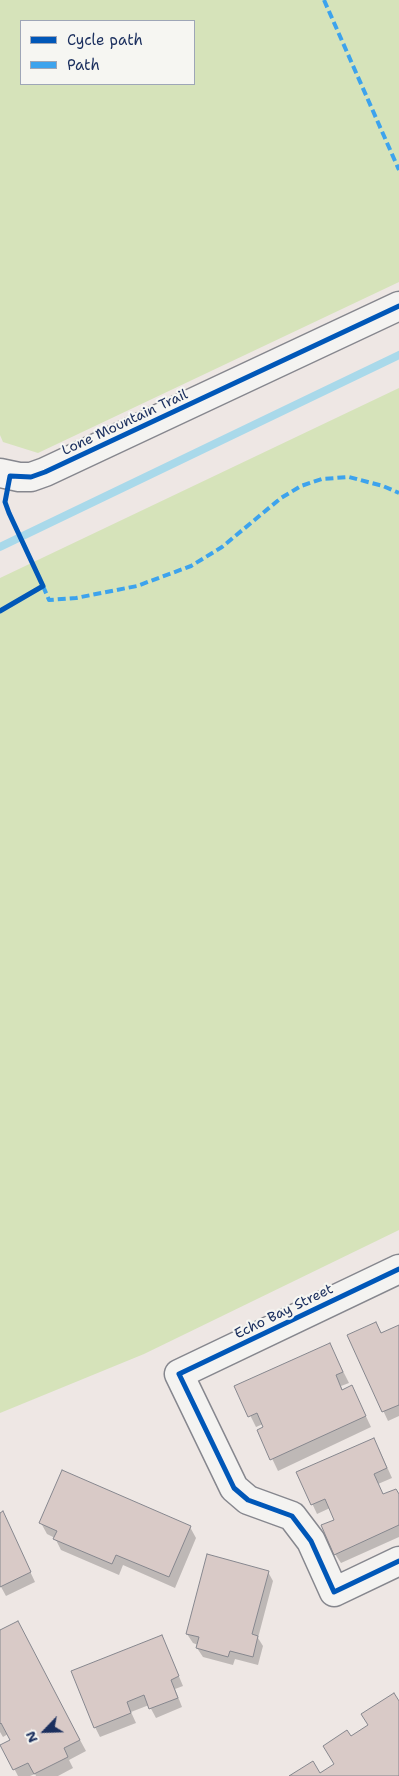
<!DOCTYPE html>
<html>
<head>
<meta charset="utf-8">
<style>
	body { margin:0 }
	#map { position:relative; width:399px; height:1776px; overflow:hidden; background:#eee7e4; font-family:"Shantell Sans",sans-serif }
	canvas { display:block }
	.legend { position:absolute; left:20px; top:20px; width:175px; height:65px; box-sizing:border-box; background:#f6f6f2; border:1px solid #9ea6b7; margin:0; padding:6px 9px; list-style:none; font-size:15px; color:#1b2f5e }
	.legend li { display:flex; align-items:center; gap:10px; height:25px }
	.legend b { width:25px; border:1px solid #9ea6b7 }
	.north { position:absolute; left:20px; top:1706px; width:50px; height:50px; -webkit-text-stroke:4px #f6f6f2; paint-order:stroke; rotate:246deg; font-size:14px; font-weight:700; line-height:20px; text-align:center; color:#1b2f5e }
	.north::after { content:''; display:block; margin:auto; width:18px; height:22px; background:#1b2f5e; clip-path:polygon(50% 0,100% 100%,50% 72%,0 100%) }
</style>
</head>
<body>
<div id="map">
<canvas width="399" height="1776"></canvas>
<ul class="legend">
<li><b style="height:6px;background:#0057b8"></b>Cycle path</li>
<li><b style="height:6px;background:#3da3ed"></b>Path</li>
</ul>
<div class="north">N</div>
</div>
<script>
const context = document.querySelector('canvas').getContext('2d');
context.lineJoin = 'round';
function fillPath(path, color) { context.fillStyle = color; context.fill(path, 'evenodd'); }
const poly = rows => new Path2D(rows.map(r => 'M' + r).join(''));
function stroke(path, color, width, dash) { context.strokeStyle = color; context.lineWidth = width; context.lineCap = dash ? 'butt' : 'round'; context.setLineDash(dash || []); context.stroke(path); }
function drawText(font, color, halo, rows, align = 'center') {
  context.font = font + ' "Shantell Sans",sans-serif'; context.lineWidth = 4.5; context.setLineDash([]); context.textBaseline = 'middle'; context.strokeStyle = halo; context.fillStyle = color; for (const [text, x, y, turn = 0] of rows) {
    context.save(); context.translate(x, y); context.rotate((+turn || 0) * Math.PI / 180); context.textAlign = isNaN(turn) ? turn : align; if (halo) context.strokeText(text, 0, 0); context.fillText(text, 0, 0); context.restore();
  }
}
const green = poly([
	[0,0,399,0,399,282,38,453,3,442,0,435],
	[21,21,194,21,194,84,21,84],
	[399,388,399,1230,144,1354,0,1413,0,578]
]);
const shadow = poly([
	[376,1323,382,1334,399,1326,399,1416,388,1421,348,1335],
	[330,1345,349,1383,341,1386,343,1391,352,1387,371,1427,278,1471,259,1431,265,1428,263,1424,256,1427,236,1387],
	[379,1449,392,1478,378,1484,384,1496,399,1496,399,1537,341,1563,335,1554,336,1520,330,1508,317,1514,298,1473],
	[0,1514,7,1522,35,1582,6,1596,0,1585],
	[41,1523,190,1527,196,1538,175,1588,123,1565,119,1575,61,1550,55,1538,47,1534],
	[268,1572,273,1581,258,1638,263,1646,258,1665,235,1659,233,1665,203,1657,197,1648,198,1645,193,1643,187,1634],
	[0,1631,23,1634,86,1751,69,1760,73,1768,58,1776,36,1776,35,1774,30,1776,18,1776,2,1745,11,1740,8,1734,3,1737,0,1732],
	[162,1636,183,1686,175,1689,182,1707,156,1718,149,1705,131,1712,136,1723,100,1737,95,1727]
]);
const stream = poly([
	[0,547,399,355]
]);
const building = poly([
	[376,1322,381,1333,399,1325,399,1405,382,1412,347,1335,376,1322],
	[330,1343,343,1372,336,1375,342,1390,352,1385,366,1416,270,1460,257,1430,263,1427,257,1413,248,1417,234,1386,330,1343],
	[374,1438,387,1468,374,1474,383,1494,396,1489,399,1494,399,1525,334,1555,321,1525,334,1520,325,1499,311,1505,296,1472,374,1438],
	[62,1470,191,1526,169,1577,116,1555,112,1564,53,1539,57,1531,39,1523,62,1470],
	[3,1511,31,1572,0,1587,0,1513,3,1511],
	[207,1554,269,1571,252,1634,258,1636,253,1657,230,1651,228,1657,196,1648,199,1637,186,1634,207,1554],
	[18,1621,80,1740,64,1748,68,1757,34,1774,28,1763,13,1770,0,1745,10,1740,1,1723,0,1724,0,1630,18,1621],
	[162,1635,179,1676,171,1680,178,1698,149,1709,144,1695,127,1702,131,1713,94,1728,71,1671,162,1635],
	[394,1693,399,1701,399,1776,289,1776,313,1761,320,1773,334,1764,323,1746,347,1730,351,1736,368,1725,361,1714,394,1693]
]);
const minor = poly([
	[0,473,19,477,31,477,45,472,399,306],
	[399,1269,179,1374,234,1488,248,1500,292,1516,311,1541,334,1592,399,1561]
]);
const quiet = poly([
	[324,0,399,170],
	[43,586,49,600,76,598,137,586,191,566,222,547,281,498,301,486,322,479,349,477,383,486,399,493]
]);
const cycleway = poly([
	[0,611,43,586,9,513,5,502,10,476,31,477,45,472,399,306],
	[399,1269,179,1374,234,1488,248,1500,292,1516,311,1541,334,1592,399,1561]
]);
const streetNames = [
	["Lone Mountain Trail",125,423,-25],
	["Echo Bay Street",284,1312,-26]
];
fillPath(green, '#d6e3ba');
fillPath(shadow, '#0003');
stroke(stream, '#a9d9ea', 8);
fillPath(building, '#d9cac7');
stroke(building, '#86878e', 1);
stroke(minor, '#86878e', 31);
stroke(minor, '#f4f3f1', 28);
stroke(quiet, '#3da3ed', 4, [8, 4]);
stroke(cycleway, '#0057b8', 5);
drawText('14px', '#1b2f5e', '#f6f6f2', streetNames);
</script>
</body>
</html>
